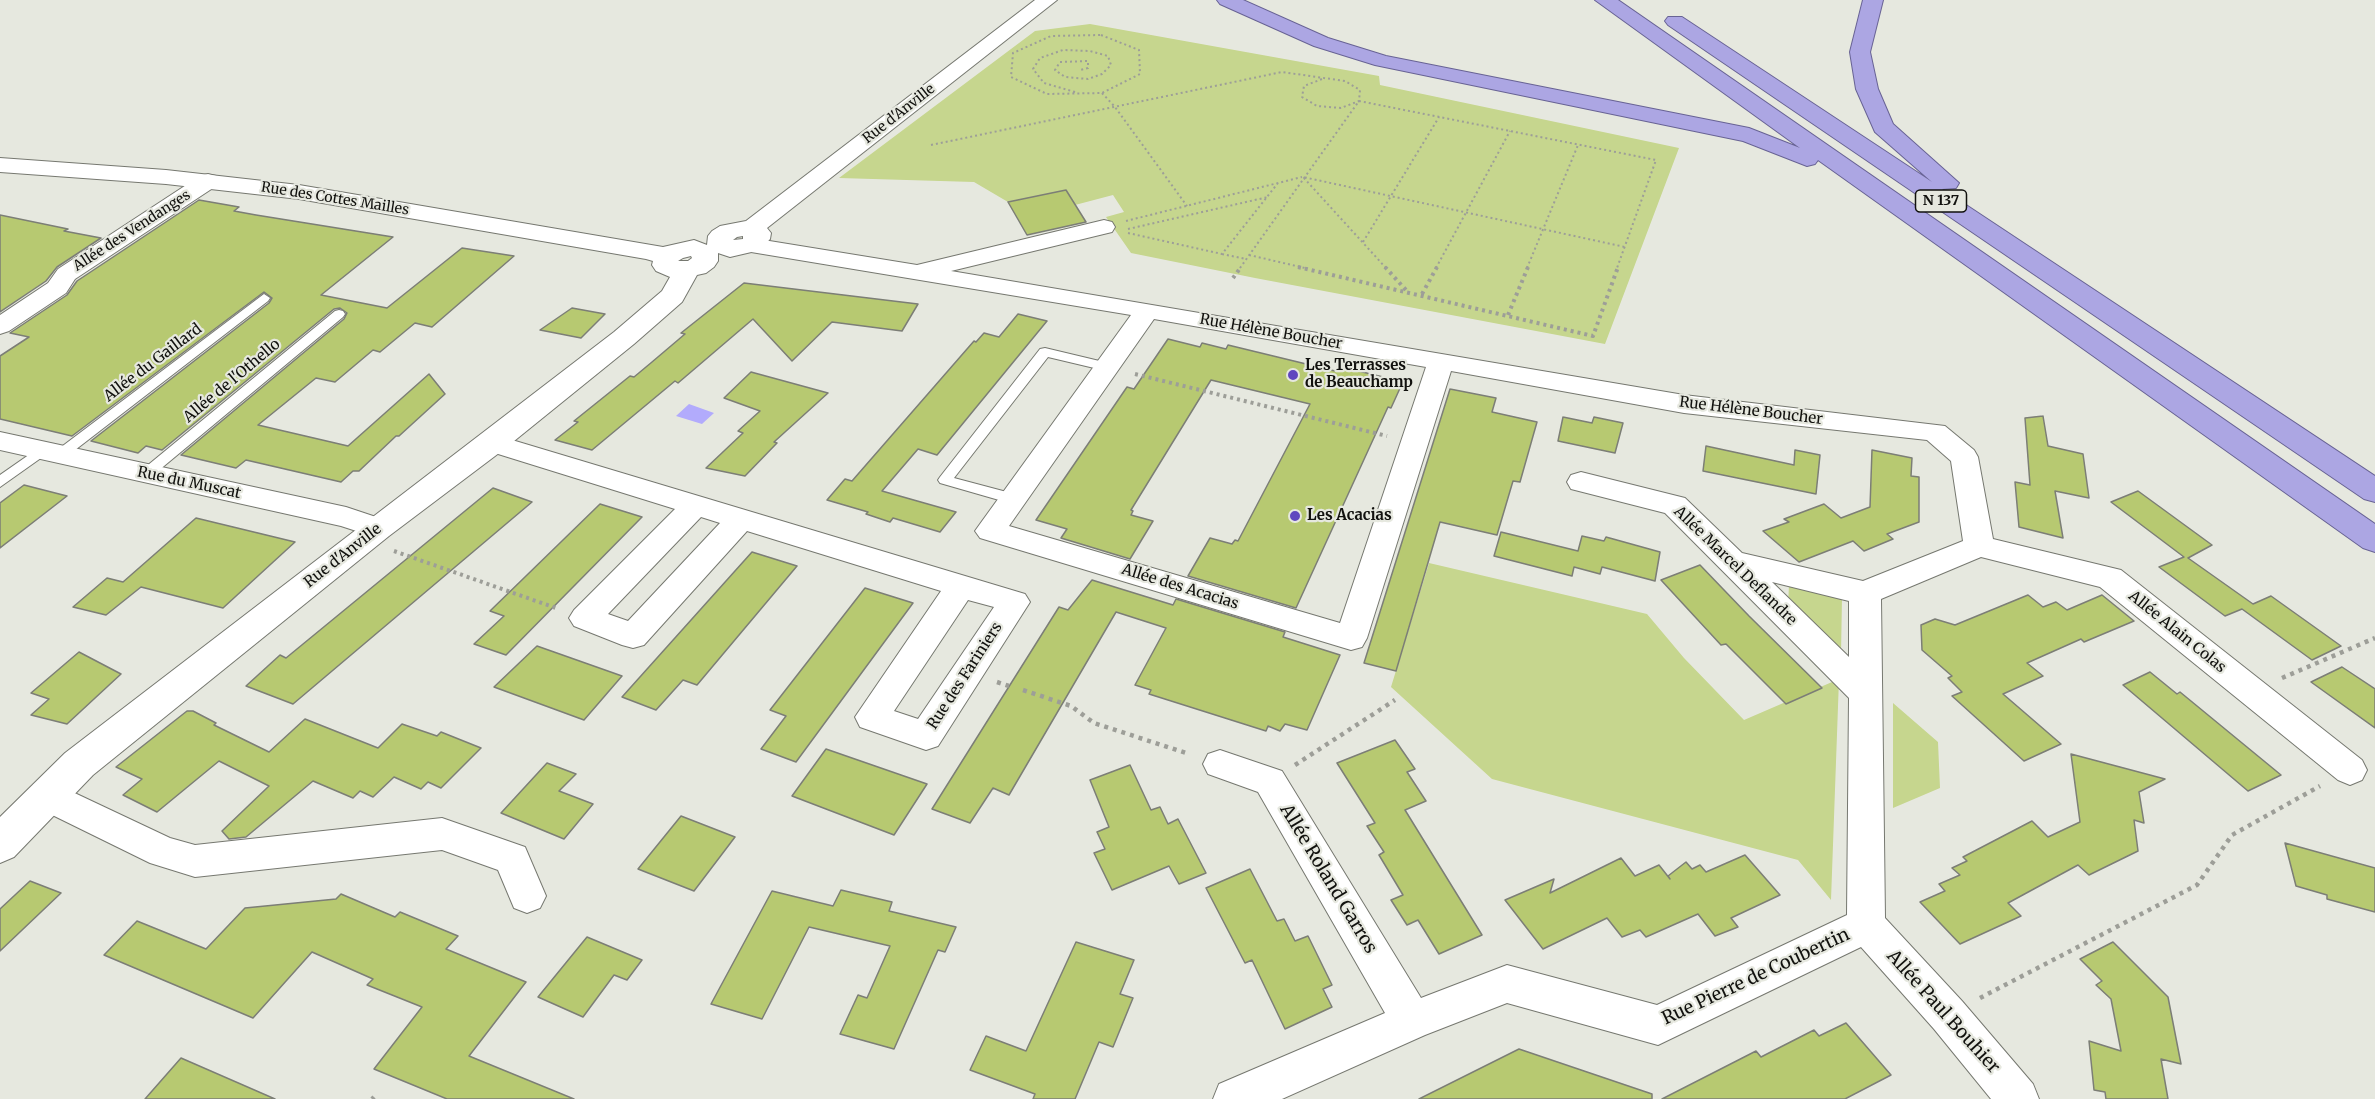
<!DOCTYPE html>
<html>
<head>
<meta charset="utf-8">
<style>
	body { margin:0 }
	canvas { display:block; background:#e6e8df }
</style>
</head>
<body>
<canvas width="2375" height="1099"></canvas>
<script>
const context = document.querySelector('canvas').getContext('2d');
context.lineJoin = 'round';
function fillPath(path, color) { context.fillStyle = color; context.fill(path, 'evenodd'); }
const poly = rows => new Path2D(rows.map(r => 'M' + r).join(''));
function stroke(path, color, width, dash) { context.strokeStyle = color; context.lineWidth = width; context.lineCap = dash ? 'butt' : 'round'; context.setLineDash(dash || []); context.stroke(path); }
function drawText(font, color, halo, rows, align = 'center') {
  context.font = font + ' Merriweather,serif'; context.lineWidth = 4.5; context.setLineDash([]); context.textBaseline = 'middle'; context.strokeStyle = halo; context.fillStyle = color; for (const [text, x, y, turn = 0] of rows) {
    context.save(); context.translate(x, y); context.rotate((+turn || 0) * Math.PI / 180); context.textAlign = isNaN(turn) ? turn : align; if (halo) context.strokeText(text, 0, 0); context.fillText(text, 0, 0); context.restore();
  }
}
const green = poly([
	[1090,24,1379,76,1380,85,1679,148,1605,344,1255,278,1131,253,1106,217,1124,212,1113,195,1075,205,1065,191,1008,202,974,182,839,178,1035,31],
	[1429,563,1647,614,1684,658,1744,720,1839,679,1831,900,1798,860,1492,779,1391,687],
	[1789,585,1842,598,1841,654,1788,605],
	[1893,703,1938,742,1940,788,1893,808]
]);
const water = poly([
	[689,404,714,413,702,424,676,416]
]);
const building = poly([
	[1066,190,1086,222,1027,235,1008,202,1066,190],
	[199,200,239,207,234,211,256,215,393,237,321,295,387,308,462,248,514,256,432,327,415,323,380,352,373,350,335,382,316,378,258,425,348,446,429,374,445,394,399,436,396,436,359,471,353,471,341,482,246,460,236,468,181,455,344,319,347,313,340,308,334,309,162,450,146,446,138,453,91,441,269,303,272,298,264,292,72,436,0,419,0,356,29,337,10,333,67,295,77,281,199,200],
	[0,215,68,229,64,231,101,238,57,267,46,281,0,312,0,215],
	[744,283,918,304,902,331,832,322,792,361,753,319,678,383,675,381,592,450,555,440,578,422,574,421,630,376,634,377,652,362,685,334,681,333,744,283],
	[572,308,605,314,581,338,540,330,572,308],
	[1018,314,1047,321,937,455,918,449,882,491,956,512,940,532,893,518,890,522,866,514,868,512,827,500,845,479,852,481,974,341,976,342,984,333,999,337,1018,314],
	[1168,339,1200,347,1202,343,1226,349,1228,345,1335,371,1338,366,1387,378,1386,381,1401,386,1391,408,1388,407,1296,608,1188,576,1210,538,1232,544,1235,540,1238,541,1310,404,1211,380,1131,510,1133,511,1131,515,1153,521,1130,559,1061,538,1067,529,1036,520,1127,387,1134,389,1168,339],
	[751,372,828,393,774,442,777,443,745,476,706,468,743,433,738,431,760,411,724,398,751,372],
	[1450,389,1496,398,1492,412,1537,422,1520,482,1513,481,1497,535,1440,522,1396,671,1364,663,1450,389],
	[2043,416,2048,446,2083,454,2089,498,2055,491,2063,538,2019,527,2015,482,2030,485,2025,418,2043,416],
	[1563,417,1592,423,1594,417,1623,423,1615,453,1558,441,1563,417],
	[1706,446,1794,465,1795,450,1820,455,1816,494,1703,471,1706,446],
	[1872,450,1912,458,1911,476,1919,477,1919,522,1887,534,1893,539,1864,551,1853,541,1799,562,1763,531,1789,522,1784,519,1824,504,1841,518,1870,507,1872,450],
	[24,485,67,496,0,548,0,503,24,485],
	[493,488,532,502,293,704,246,686,280,655,286,658,493,488],
	[2138,491,2212,545,2188,558,2253,604,2271,596,2341,646,2312,660,2242,609,2225,616,2159,567,2184,557,2111,502,2138,491],
	[600,504,642,517,506,655,474,644,504,616,490,611,600,504],
	[196,518,295,542,223,608,141,587,106,615,73,607,107,578,123,582,196,518],
	[1501,532,1578,551,1582,536,1604,541,1606,537,1660,552,1655,581,1602,567,1600,574,1574,567,1572,576,1494,556,1501,532],
	[752,552,797,566,697,685,683,680,656,710,622,697,752,552],
	[1700,565,1749,616,1822,688,1786,704,1726,644,1721,645,1661,580,1700,565],
	[1092,580,1173,605,1176,599,1285,632,1283,637,1340,655,1307,730,1285,724,1280,731,1268,726,1266,731,1149,694,1151,690,1135,685,1166,628,1116,612,1009,795,993,788,970,823,932,809,1059,607,1068,610,1092,580],
	[865,588,913,603,796,762,761,749,786,716,770,710,865,588],
	[2028,595,2043,607,2056,602,2067,610,2102,595,2134,621,2084,642,2081,639,2027,663,2043,676,2003,694,2061,744,2024,761,1952,696,1962,692,1948,678,1952,676,1922,650,1921,625,1935,619,1955,625,2028,595],
	[537,646,622,676,584,720,494,687,537,646],
	[79,652,121,674,67,724,31,715,49,699,31,693,79,652],
	[2342,667,2375,689,2375,728,2311,682,2342,667],
	[2150,672,2177,694,2180,692,2281,775,2248,791,2123,685,2150,672],
	[187,711,193,711,216,723,214,725,269,752,305,719,378,748,402,724,437,736,441,732,481,748,441,788,428,782,421,789,394,777,373,797,360,791,353,798,313,781,246,837,229,839,222,831,269,786,219,761,157,812,123,795,142,779,116,767,187,711],
	[1395,740,1415,769,1407,772,1426,801,1405,810,1482,935,1439,954,1418,920,1407,925,1391,900,1403,895,1379,855,1384,852,1367,826,1375,823,1337,763,1395,740],
	[826,749,927,784,894,835,792,796,826,749],
	[2071,754,2165,779,2139,792,2144,823,2134,820,2138,851,2089,875,2078,865,2008,903,2021,916,1960,944,1920,902,1945,891,1939,884,1960,875,1952,868,1967,861,1963,857,2032,821,2048,837,2080,822,2071,754],
	[547,763,576,774,559,791,593,804,564,839,501,813,547,763],
	[1130,765,1151,810,1160,807,1168,824,1178,819,1206,873,1179,884,1169,866,1112,890,1094,853,1105,849,1097,832,1109,827,1090,780,1130,765],
	[681,816,735,837,694,891,638,869,681,816],
	[2285,843,2375,868,2375,912,2327,899,2327,895,2296,886,2285,843],
	[1745,855,1780,895,1731,918,1738,927,1715,936,1698,914,1646,937,1640,930,1622,937,1607,918,1543,949,1505,900,1554,879,1550,893,1621,858,1635,876,1659,865,1670,879,1668,876,1686,862,1692,869,1700,865,1706,872,1745,855],
	[1250,869,1277,921,1284,919,1295,941,1308,936,1332,985,1323,989,1332,1007,1285,1029,1252,960,1245,963,1206,888,1250,869],
	[30,881,61,893,0,951,0,909,30,881],
	[841,890,892,902,889,911,956,927,945,952,938,950,894,1049,840,1034,858,995,867,998,890,946,809,927,762,1019,711,1004,772,891,833,906,841,890],
	[341,894,395,917,400,912,458,936,446,949,526,982,469,1056,574,1099,447,1099,374,1069,422,1007,367,985,373,979,312,952,253,1018,104,955,137,921,206,949,245,908,336,899,341,894],
	[587,937,642,960,627,980,614,975,583,1017,538,997,587,937],
	[1076,942,1134,960,1120,994,1133,998,1113,1047,1099,1042,1075,1099,1033,1099,1035,1094,970,1070,986,1036,1026,1051,1076,942],
	[2113,942,2168,997,2181,1064,2161,1059,2168,1099,2106,1099,2105,1092,2094,1090,2089,1041,2121,1051,2111,999,2096,985,2102,981,2080,959,2113,942],
	[1846,1023,1891,1075,1845,1099,1662,1099,1756,1051,1761,1057,1814,1030,1819,1036,1846,1023],
	[1519,1049,1652,1094,1652,1099,1419,1099,1519,1049],
	[181,1058,275,1099,145,1099,181,1058]
]);
const pathFar2 = poly([
	[1101,35,1139,50,1140,74,1102,93,1047,94,1011,77,1013,53,1051,36,1101,35],
	[1075,92,1044,83,1033,69,1040,58,1063,50,1090,51,1108,56,1111,65,1102,74,1088,79,1065,77,1055,70,1060,62,1088,61,1088,68,1080,70],
	[1102,93,1115,107,1187,206],
	[931,145,1282,72,1345,81,1360,90,1359,101,1341,108,1317,106,1302,97,1304,86,1322,79],
	[1126,221,1302,177],
	[1128,229,1268,197],
	[1128,233,1222,254,1278,183],
	[1363,242,1439,117],
	[1222,254,1246,259],
	[1249,255,1305,268],
	[1240,268,1359,101,1656,160,1617,268],
	[1386,268,1303,177,1625,247],
	[1436,268,1510,131],
	[1527,268,1578,145]
]);
const pathFar1 = poly([
	[1298,267,1593,336,1618,267],
	[1385,267,1406,290],
	[1233,278,1241,267],
	[1422,294,1437,267],
	[1508,315,1528,267],
	[1135,374,1387,436],
	[394,551,556,608]
]);
const path = poly([
	[2282,678,2375,638],
	[997,682,1009,686],
	[1023,690,1071,706,1094,723,1189,754],
	[1295,765,1395,700],
	[1980,998,2197,885,2232,835,2320,786],
	[372,1099,374,1097]
]);
const service = poly([
	[264,294,270,298,268,301,66,457,56,457,54,454,56,451,264,294],
	[339,310,343,311,345,314,343,317,152,476,142,476,140,473,142,470,335,311,339,310],
	[1045,348,1112,364,1113,367,1107,371,1048,357,954,478,1018,495,1020,499,1018,503,1013,504,940,483,938,480,940,477,1040,349,1045,348],
	[43,445,48,447,50,450,48,453,0,487,0,475,43,445]
]);
const minor = poly([
	[208,174,216,176,219,181,216,186,75,279,66,293,9,331,0,334,0,315,48,283,58,269,200,176,208,174],
	[1104,220,1112,222,1115,227,1112,232,951,271,1684,395,1945,426,1974,450,1978,457,1993,539,2121,570,2362,760,2367,770,2362,780,2350,785,2338,780,2100,587,1981,557,1881,599,1885,918,1962,1001,2033,1084,2039,1099,1991,1099,1934,1029,1861,947,1658,1045,1507,1003,1425,1035,1282,1099,1213,1099,1219,1084,1385,1013,1258,792,1208,774,1203,764,1208,754,1220,750,1282,771,1421,998,1507,965,1657,1005,1847,915,1849,698,1665,513,1571,489,1567,482,1571,475,1581,472,1685,498,1742,553,1863,581,1963,541,1951,461,1927,440,1684,413,1451,371,1367,638,1362,647,1351,650,980,538,975,531,980,524,1131,315,751,252,743,250,739,245,743,240,751,238,917,265,1104,220],
	[1154,319,1426,367,1340,623,1009,526,1154,319],
	[1772,582,1849,601,1849,657,1772,582],
	[0,432,346,507,388,521,393,528,388,535,378,538,341,526,0,450,0,432],
	[492,434,1025,594,1030,602,938,746,926,750,860,727,855,717,941,591,747,531,644,645,633,648,622,645,574,626,569,618,574,610,675,509,482,449,478,443,482,437,492,434],
	[701,517,720,523,628,621,608,614,701,517],
	[968,600,994,607,918,719,894,711,968,600],
	[47,780,170,838,195,845,442,818,525,847,546,896,540,908,527,913,514,908,498,870,442,850,195,877,150,863,34,806,29,795,34,784,47,780]
]);
const tertiary = poly([
	[1035,0,1057,0,767,228,771,233,770,239,760,250,730,257,718,253,718,261,714,267,706,273,697,275,682,302,634,344,503,450,389,536,93,775,14,857,0,863,0,817,65,753,614,332,662,291,670,277,656,271,652,265,653,261,646,259,299,199,166,184,0,172,0,158,166,170,299,185,663,247,694,240,707,245,708,236,712,231,720,226,746,221,1035,0],
	[743,236,743,239,733,240,737,237,743,236],
	[691,256,692,258,688,261,678,261,683,258,691,256]
]);
const trunk = poly([
	[1217,0,1243,0,1328,38,1386,56,1749,128,1800,148,1595,0,1618,0,2375,524,2375,552,2363,548,1818,160,1815,164,1807,166,1743,141,1375,65,1314,46,1220,4,1217,0],
	[1863,0,1883,0,1870,52,1878,89,1893,124,1959,183,1956,188,1942,189,2375,476,2375,502,2364,499,1668,25,1665,21,1668,17,1682,17,1932,182,1875,132,1856,89,1850,52,1863,0]
]);
const markers = [
	[1293,375,6,"#6047bf"],
	[1295,516,6,"#6047bf"]
];
const farStreetnames = [
	["Rue d'Anville",899,114,-38],
	["Rue des Cottes Mailles",335,199,9],
	["Allée des Vendanges",132,231,-33]
];
const shields = [
	[1941,201,51]
];
const shieldNames = [
	["N 137",1941,201]
];
const streetNames = [
	["Rue Hélène Boucher",1271,332,10],
	["Allée du Gaillard",153,363,-37],
	["Allée de l'Othello",232,381,-40],
	["Rue Hélène Boucher",1751,411,7],
	["Rue du Muscat",189,483,12],
	["Rue d'Anville",343,556,-38],
	["Allée Marcel Deflandre",1735,566,44],
	["Allée des Acacias",1180,587,17],
	["Allée Alain Colas",2177,632,39],
	["Rue des Fariniers",965,676,-57]
];
const poiNames = [
	["Les Terrasses",1305,366],
	["de Beauchamp",1305,383],
	["Les Acacias",1307,516]
];
const nearStreetnames = [
	["Allée Roland Garros",1328,879,59],
	["Rue Pierre de Coubertin",1756,977,-25],
	["Allée Paul Bouhier",1943,1012,48]
];
fillPath(green, '#c6d68e');
fillPath(water, '#b2abfc');
fillPath(building, '#b7c971');
stroke(building, '#7c7e76', 1.5);
stroke(service, '#767870', 2);
stroke(minor, '#767870', 2);
stroke(tertiary, '#767870', 2);
stroke(trunk, '#686394', 2);
stroke(pathFar2, '#9d9e98', 2, [2, 3]);
stroke(pathFar1, '#9d9e98', 4, [3, 4]);
stroke(path, '#9d9e98', 4.5, [4, 5]);
fillPath(service, '#fff');
fillPath(minor, '#fff');
fillPath(tertiary, '#fff');
fillPath(trunk, '#aca6e3');
for (const [x, y, r, color] of markers) { const dot = new Path2D(); dot.arc(x, y, r, 0, 2 * Math.PI); context.fillStyle = color; context.fill(dot); stroke(dot, '#e6e8df', 2); }
drawText('14px', '#11110e', '#e6e8df', farStreetnames);
for (const [x, y, w] of shields) { const box = new Path2D(); box.roundRect(x - w / 2, y - 11, w, 22, 4.5); context.fillStyle = '#e6e8df'; context.fill(box); stroke(box, '#11110e', 1.5); }
drawText('bold 14px', '#11110e', null, shieldNames);
drawText('15px', '#11110e', '#e6e8df', streetNames);
drawText('bold 15px', '#11110e', '#e6e8df', poiNames, 'left');
drawText('18px', '#11110e', '#e6e8df', nearStreetnames);
</script>
</body>
</html>
